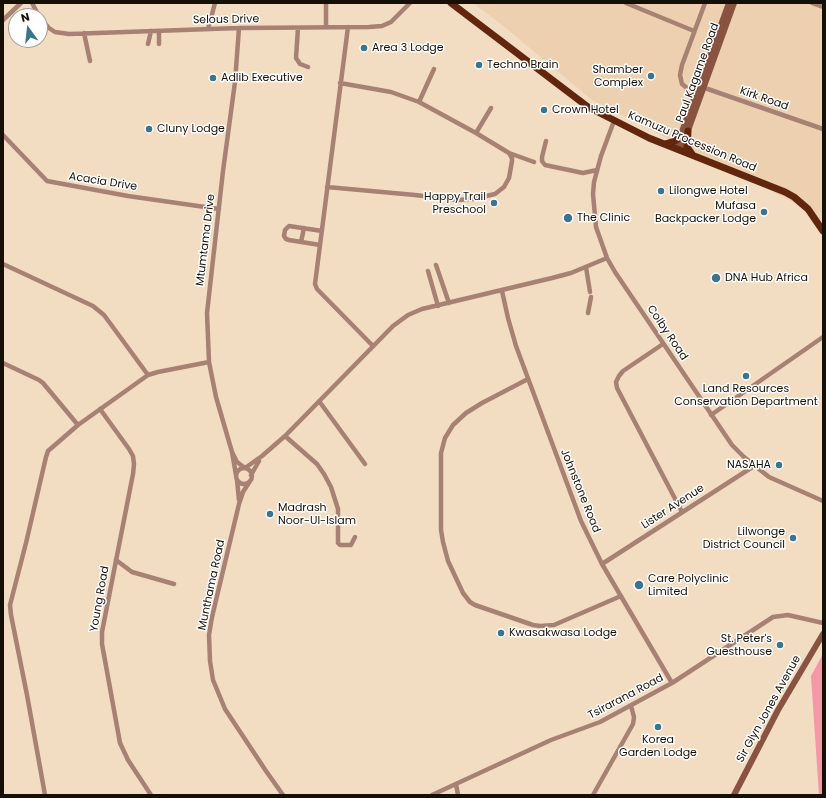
<!DOCTYPE html>
<html>
<head>
<meta charset="utf-8">
<style>
	body { margin:0 }
	#map { position:relative; width:826px; height:798px; overflow:hidden; background:#f2dcc2; font-family:Poppins,sans-serif }
	canvas { display:block }
	.frame { position:absolute; inset:0; border:4px solid #160f06; pointer-events:none }
	.north { position:absolute; left:8px; top:8px; width:40px; height:40px; box-sizing:border-box; background:#fff; border:1px solid #a29f9b; border-radius:50%; rotate:345deg; font-size:11px; font-weight:700; line-height:16px; text-align:center; color:#160f06 }
	.north::after { content:''; display:block; margin:auto; width:14px; height:18px; background:#3b748d; clip-path:polygon(50% 0,100% 100%,50% 72%,0 100%) }
</style>
</head>
<body>
<div id="map">
<canvas width="826" height="798"></canvas>
<div class="frame"></div>
<div class="north">N</div>
</div>
<script>
const context = document.querySelector('canvas').getContext('2d');
context.lineJoin = 'round';
function fillPath(path, color) { context.fillStyle = color; context.fill(path, 'evenodd'); }
const poly = rows => new Path2D(rows.map(r => 'M' + r).join(''));
function stroke(path, color, width, dash) { context.strokeStyle = color; context.lineWidth = width; context.lineCap = dash ? 'butt' : 'round'; context.setLineDash(dash || []); context.stroke(path); }
function drawText(font, color, halo, rows, align = 'center') {
  context.font = font + ' Poppins,sans-serif'; context.lineWidth = 3; context.setLineDash([]); context.textBaseline = 'middle'; context.strokeStyle = halo; context.fillStyle = color; for (const [text, x, y, turn = 0] of rows) {
    context.save(); context.translate(x, y); context.rotate((+turn || 0) * Math.PI / 180); context.textAlign = isNaN(turn) ? turn : align; if (halo) context.strokeText(text, 0, 0); context.fillText(text, 0, 0); context.restore();
  }
}
const built = poly([
	[473,3,823,3,823,224,795,203,592,100,501,24]
]);
const green = poly([
	[823,654,823,795,819,795,811,676]
]);
const minor = poly([
	[32,3,39,16],
	[326,3,326,27],
	[626,3,694,31],
	[812,3,823,7],
	[40,18,49,28,55,32,69,34,239,28,369,27,382,26,391,22,410,3],
	[3,20,21,3],
	[348,27,315,284,317,289,373,346],
	[298,28,296,58,300,64,308,67],
	[208,29,215,3],
	[84,33,90,61],
	[148,44,151,31],
	[159,44,159,31],
	[702,87,823,129],
	[697,96,682,84,680,75,682,65,705,3],
	[419,102,434,69],
	[614,121,601,156,594,182,593,194,596,227,607,258,615,272,732,445,744,457,769,477,823,501],
	[476,133,491,108],
	[3,135,47,181,128,196,219,209],
	[546,141,542,157,542,161,545,165,583,173,597,170],
	[509,153,534,162],
	[327,187,415,195,457,200,473,199,495,194,504,187,509,178,512,161,512,158,509,153,476,133,419,102,391,92,340,83],
	[301,242,304,228],
	[320,245,289,240,286,239,284,236,285,230,289,226,322,231],
	[3,264,93,306,104,315,148,375],
	[436,265,449,303],
	[586,267,590,292],
	[428,271,438,306],
	[502,291,508,318,516,346,581,521,602,564,672,683],
	[588,313,591,297],
	[663,344,623,371,619,376,616,382,617,388,682,512],
	[3,363,39,380,43,383,78,425],
	[528,379,482,403,466,413,453,425,445,438,441,453,441,530,443,542,448,561,463,593,470,602,475,605,533,625,540,626,554,625,621,596],
	[319,401,365,464],
	[100,409,129,449,133,456,134,464,133,474,102,632,102,644,120,743,128,760,151,795],
	[711,415,823,337],
	[285,436,317,464,324,474,331,487,338,509,338,543,340,545,351,545,355,537],
	[232,452,237,462,245,468,262,456,285,436,393,326,408,315,422,309,552,278,571,273,607,258],
	'236 476a8 8 0 1 1 16 0a8 8 0 1 1-16 0Z',
	[236,475,232,452,216,397,209,362,207,313,223,171,235,82,239,28],
	[251,475,259,461],
	[237,480,239,500],
	[250,481,243,492,239,504,212,617,209,635,210,661,213,680,225,709,266,771,283,795],
	[116,560,132,572,174,584],
	[602,564,754,466],
	[456,784,458,795],
	[45,795,27,695,11,615,10,605,26,543,46,457,48,451,78,425,148,375,158,372,209,362],
	[432,795,551,740,600,722,672,683,773,617,788,615,823,623],
	[593,795,633,724,634,717,631,706]
]);
const secondary = poly([
	[676,148,729,3],
	[681,150,734,3],
	[734,795,778,710,823,634]
]);
const trunk = poly([
	[451,3,588,107,649,138,785,192,794,197,808,209,823,231],
	[688,131,687,147,692,154],
	[665,144,675,141,680,137]
]);
const markers = [
	[364,48,4,"#3b748d"],
	[479,65,4,"#3b748d"],
	[651,76,4,"#3b748d"],
	[213,78,4,"#3b748d"],
	[544,110,4,"#3b748d"],
	[149,129,4,"#3b748d"],
	[661,191,4,"#3b748d"],
	[494,203,4,"#3b748d"],
	[764,212,4,"#3b748d"],
	[568,218,5,"#3b748d"],
	[716,278,5,"#3b748d"],
	[746,376,4,"#3b748d"],
	[779,465,4,"#3b748d"],
	[270,514,4,"#3b748d"],
	[793,538,4,"#3b748d"],
	[639,585,5,"#3b748d"],
	[501,633,4,"#3b748d"],
	[780,645,4,"#3b748d"],
	[658,727,4,"#3b748d"]
];
const streetNames = [
	["Selous Drive",226,20,-1],
	["Paul Kagame Road",698,73,-70],
	["Kirk Road",764,99,19],
	["Kamuzu Procession Road",692,142,23],
	["Acacia Drive",103,182,9],
	["Mtumtama Drive",206,240,-83],
	["Colby Road",667,333,56],
	["Johnstone Road",580,491,68],
	["Lister Avenue",673,507,-33],
	["Munthama Road",212,585,-78],
	["Young Road",100,599,-80],
	["Tsirarana Road",626,697,-28],
	["Sir Glyn Jones Avenue",769,709,-61]
];
const poiNames = [
	["Area 3 Lodge",372,48],
	["Techno Brain",487,65],
	["Shamber",643,70,"right"],
	["Complex",643,83,"right"],
	["Adlib Executive",221,78],
	["Crown Hotel",552,110],
	["Cluny Lodge",157,129],
	["Lilongwe Hotel",669,191],
	["Happy Trail",486,197,"right"],
	["Preschool",486,210,"right"],
	["Mufasa",756,206,"right"],
	["Backpacker Lodge",756,219,"right"],
	["The Clinic",577,218],
	["DNA Hub Africa",725,278],
	["Land Resources",746,389,"center"],
	["Conservation Department",746,402,"center"],
	["NASAHA",771,465,"right"],
	["Madrash",278,508],
	["Noor-Ul-Islam",278,521],
	["Lilwonge",785,532,"right"],
	["District Council",785,545,"right"],
	["Care Polyclinic",648,579],
	["Limited",648,592],
	["Kwasakwasa Lodge",509,633],
	["St. Peter's",772,639,"right"],
	["Guesthouse",772,652,"right"],
	["Korea",658,740,"center"],
	["Garden Lodge",658,753,"center"]
];
fillPath(built, '#ecd0b0');
fillPath(green, '#f398a7');
stroke(minor, '#a78173', 4.5);
stroke(secondary, '#885340', 6);
stroke(trunk, '#62260e', 7);
for (const [x, y, r, color] of markers) { const dot = new Path2D(); dot.arc(x, y, r, 0, 2 * Math.PI); context.fillStyle = color; context.fill(dot); stroke(dot, '#fff', 1.5); }
drawText('11px', '#160f06', '#fff', streetNames);
drawText('11px', '#160f06', '#fff', poiNames, 'left');
</script>
</body>
</html>
